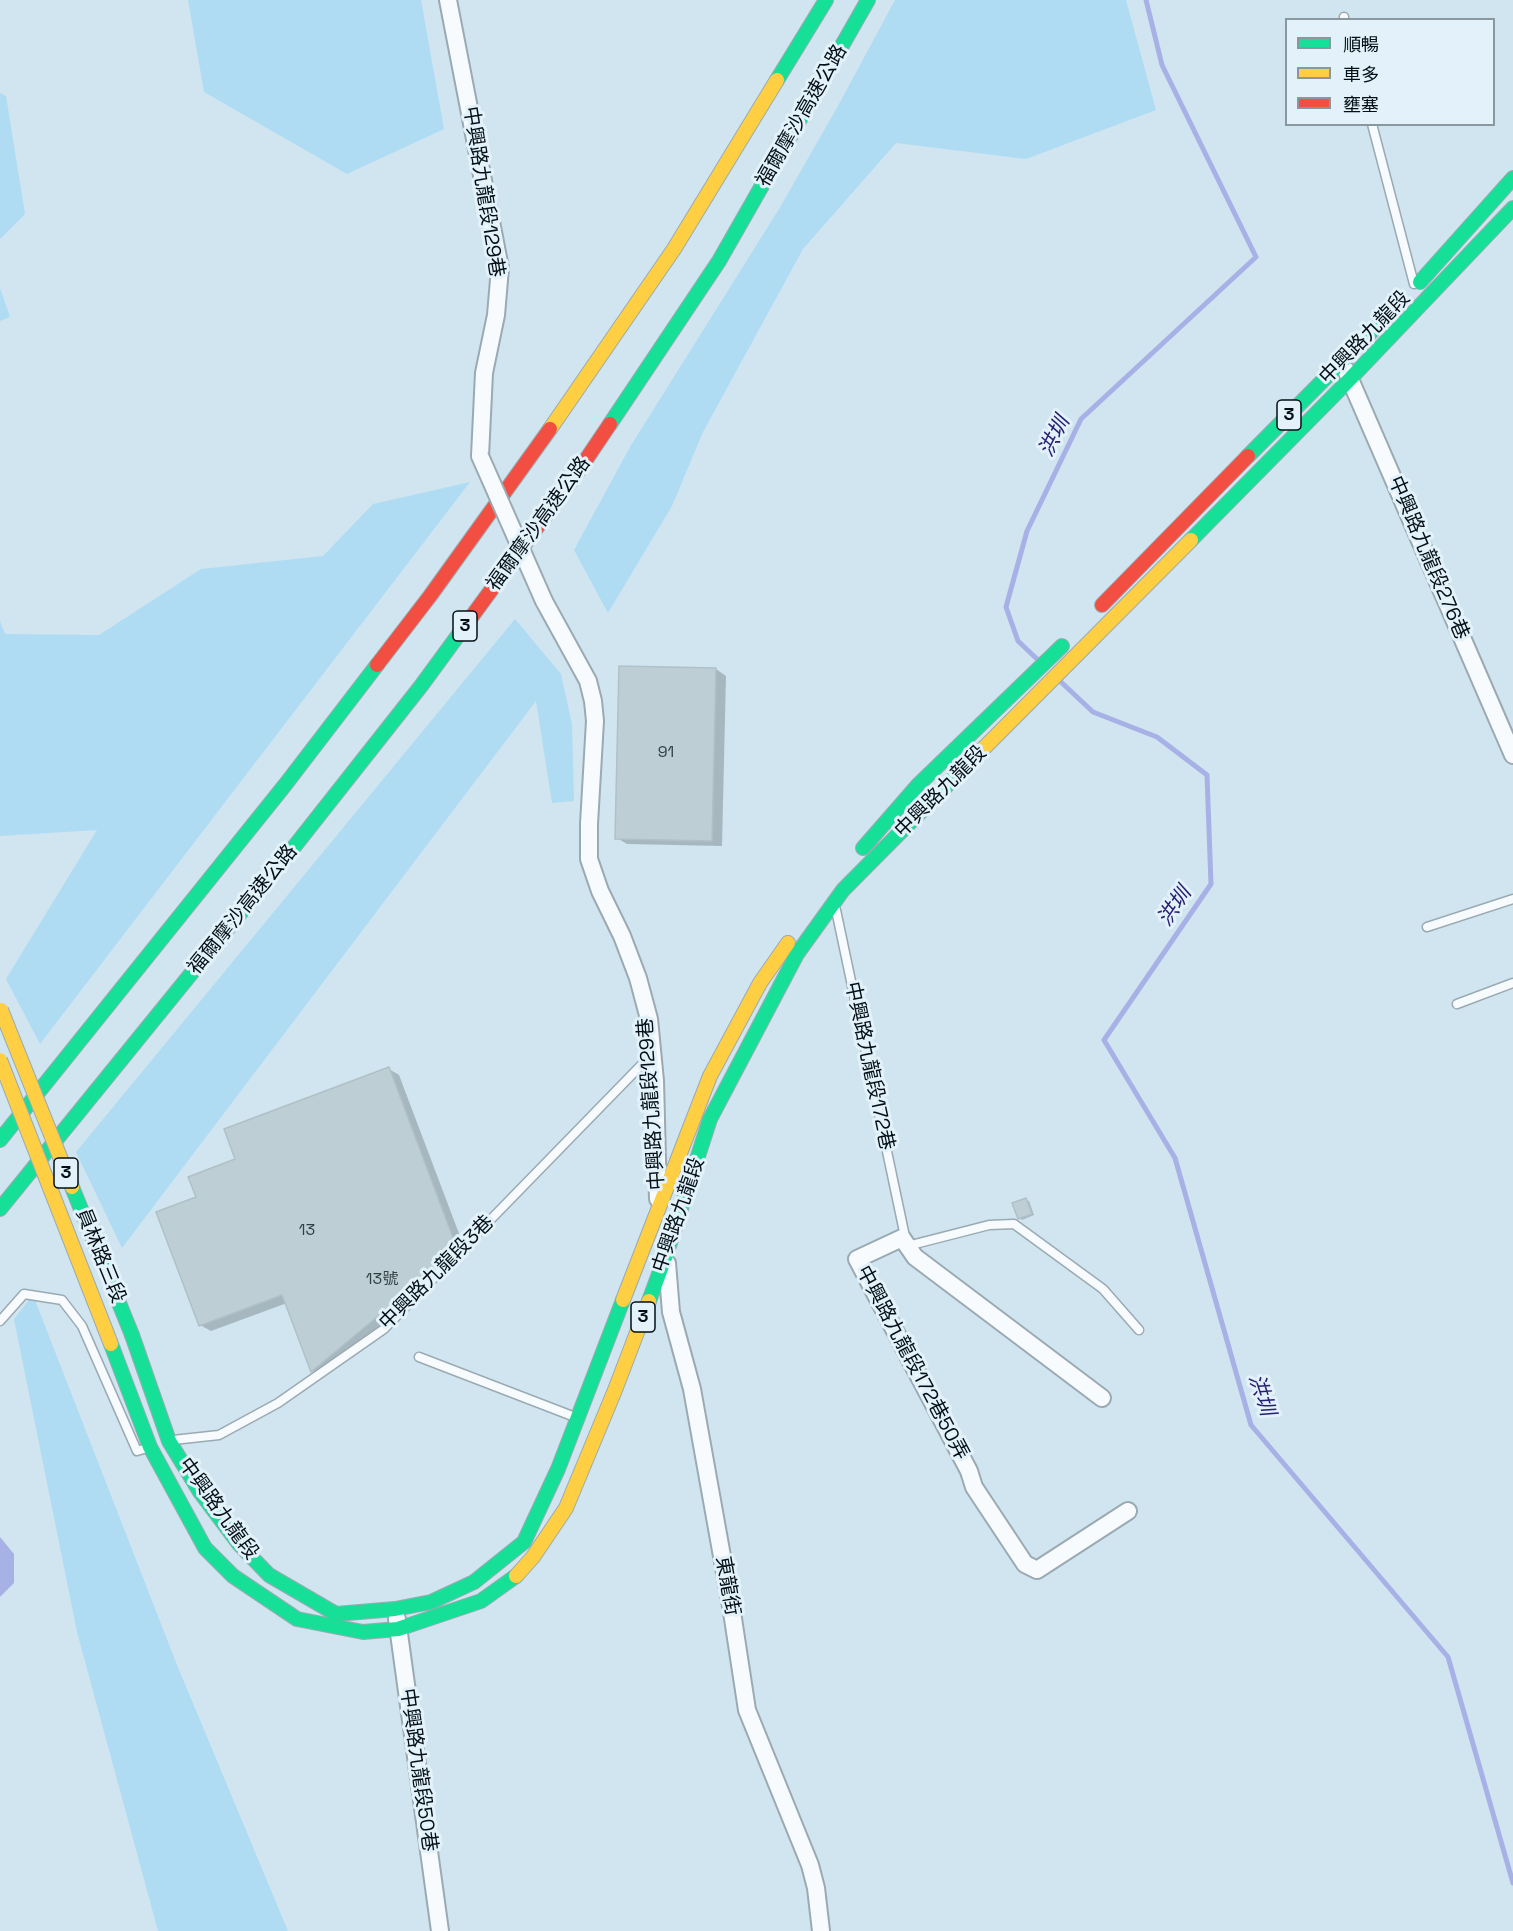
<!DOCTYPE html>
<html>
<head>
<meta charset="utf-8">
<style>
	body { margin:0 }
	#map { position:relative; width:1513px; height:1931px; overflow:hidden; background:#d0e5f0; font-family:"Space Grotesk","Noto Sans TC",sans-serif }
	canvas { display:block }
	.legend { position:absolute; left:1285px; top:18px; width:210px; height:108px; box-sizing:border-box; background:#e3f2fa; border:2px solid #89979e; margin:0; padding:8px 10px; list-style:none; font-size:18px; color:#030f15 }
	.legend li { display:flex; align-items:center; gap:12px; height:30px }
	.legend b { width:30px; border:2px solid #89979e }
</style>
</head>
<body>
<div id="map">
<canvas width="1513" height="1931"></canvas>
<ul class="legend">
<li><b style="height:8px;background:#16e098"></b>順暢</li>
<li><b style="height:8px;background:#ffcf43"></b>車多</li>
<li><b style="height:8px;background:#f24e42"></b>壅塞</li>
</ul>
</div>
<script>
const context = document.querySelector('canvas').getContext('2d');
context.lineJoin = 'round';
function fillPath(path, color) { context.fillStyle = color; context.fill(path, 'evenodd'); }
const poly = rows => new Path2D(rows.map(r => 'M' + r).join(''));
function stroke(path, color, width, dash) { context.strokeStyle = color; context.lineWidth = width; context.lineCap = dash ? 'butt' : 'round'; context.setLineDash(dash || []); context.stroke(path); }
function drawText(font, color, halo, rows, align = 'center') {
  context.font = font + ' "Space Grotesk","Noto Sans TC",sans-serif'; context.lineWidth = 6; context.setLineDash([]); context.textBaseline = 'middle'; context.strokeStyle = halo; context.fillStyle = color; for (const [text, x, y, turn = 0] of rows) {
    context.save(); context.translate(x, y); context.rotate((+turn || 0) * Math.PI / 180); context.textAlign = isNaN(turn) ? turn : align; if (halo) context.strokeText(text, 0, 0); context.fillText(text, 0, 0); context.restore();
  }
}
const green = poly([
	[188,0,421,0,444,129,347,174,204,92],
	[895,0,1126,0,1156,110,1026,159,896,143,803,249,703,432,672,506,608,613,574,550,630,447,779,209,839,104],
	[0,93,6,96,25,214,0,239],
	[0,288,10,317,0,321],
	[470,482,40,1044,6,979,97,830,0,836,0,621,5,634,99,635,201,569,323,556,373,504],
	[515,619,561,674,572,724,574,801,552,803,536,701,122,1248,76,1152],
	[33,1295,177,1665,288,1931,158,1931,77,1632,14,1319]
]);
const water = poly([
	[0,1537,14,1554,14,1583,0,1597]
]);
const shadow = poly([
	[716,669,726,676,722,846,627,844,617,838],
	[389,1069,399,1075,466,1252,437,1282,322,1377,312,1371,287,1303,211,1331,200,1325,198,1198,237,1160],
	[1026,1200,1029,1201,1034,1215,1022,1220,1020,1218]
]);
const stream = poly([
	[1037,659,1018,641,1006,607,1027,531,1081,419,1256,257,1162,65,1146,0],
	[1061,682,1093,712,1157,737,1207,775,1211,884,1104,1040,1175,1158,1251,1425,1448,1657,1513,1883]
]);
const building = poly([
	[619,666,716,668,712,841,615,839,619,666],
	[389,1067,456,1246,426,1276,311,1372,282,1295,199,1326,156,1212,196,1197,188,1177,235,1159,224,1129,389,1067],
	[1026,1198,1032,1214,1018,1219,1012,1203,1026,1198]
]);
const lane = poly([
	[1344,17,1344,20],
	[1372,124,1414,284],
	[836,910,907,1246,989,1225,1014,1224,1103,1289,1139,1330],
	[1427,927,1513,899],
	[1457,1004,1513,983],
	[0,1321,24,1294,62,1300,82,1326,137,1451,147,1448],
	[419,1357,575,1417],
	[173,1440,219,1435,278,1403,384,1329,652,1054]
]);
const street = poly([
	[448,0,500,268,496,315,484,373,480,456],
	[1346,370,1513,755],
	[544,601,588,681,593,701,595,721,589,824,589,859,600,891,622,936,638,978,649,1019,655,1081,658,1199],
	[667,1263,671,1312,692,1389,732,1612,747,1710,810,1865,816,1888,821,1931],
	[1102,1398,915,1257,902,1238,857,1259,969,1471,974,1487,1025,1564,1037,1570,1128,1511],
	[397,1619,440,1931]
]);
const fast = poly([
	[777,80,826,0],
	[1420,282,1513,178],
	[610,424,719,261,868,0],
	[1248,456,1376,327],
	[1191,540,1350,379,1513,208],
	[863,848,918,785,1062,646],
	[0,1140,285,785,377,665],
	[0,1209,294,847,421,686,462,630],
	[649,1301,666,1255,710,1119,797,954,843,890,971,761],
	[132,1335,169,1441,200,1492,239,1544,269,1575,336,1614,395,1609,431,1602,474,1582,524,1542,558,1469,623,1300],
	[111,1344,150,1447,205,1548,233,1576,297,1619,363,1632,398,1629,481,1601,516,1576]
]);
const slow = poly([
	[550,429,674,249,777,80],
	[971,761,1191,540],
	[623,1300,710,1076,760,983,788,943],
	[516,1576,533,1557,566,1508,615,1390,649,1301]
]);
const jam = poly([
	[1102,605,1248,456],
	[462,630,581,467,610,424],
	[377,665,430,596,550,429]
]);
const streetBridge = poly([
	[480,456,544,601]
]);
const fastBridge = poly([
	[72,1187,132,1335]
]);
const slowBridge = poly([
	[1,1010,72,1187],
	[0,1060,111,1344]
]);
const numberNames = [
	["91",666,753],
	["13",307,1231],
	["13號",382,1280]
];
const shields = [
	[1289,415,24],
	[465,626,24],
	[66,1173,24],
	[643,1317,24]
];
const shieldNames = [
	["3",1289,415],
	["3",465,626],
	["3",66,1173],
	["3",643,1317]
];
const streetNames = [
	["福爾摩沙高速公路",802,116,-60],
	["中興路九龍段129巷",483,192,81],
	["中興路九龍段",1365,338,-46],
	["福爾摩沙高速公路",539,524,-54],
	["中興路九龍段276巷",1428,558,67],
	["中興路九龍段",941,792,-45],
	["福爾摩沙高速公路",243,910,-51],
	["中興路九龍段172巷",869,1066,78],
	["中興路九龍段129巷",652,1104,-94],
	["中興路九龍段",679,1215,-71],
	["員林路三段",100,1256,68],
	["中興路九龍段3巷",437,1273,-45],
	["中興路九龍段172巷50弄",912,1363,62],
	["中興路九龍段",218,1509,54],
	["東龍街",727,1586,80],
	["中興路九龍段50巷",418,1770,82]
];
const waterNames = [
	["洪圳",1055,437,-63],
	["洪圳",1175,907,-56],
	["洪圳",1261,1395,72]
];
fillPath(green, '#afdcf3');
fillPath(water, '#a7b1e6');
fillPath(shadow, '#0003');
stroke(stream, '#a7b1e6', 5);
fillPath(building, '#bdcfd5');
stroke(building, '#afc1c7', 1.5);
stroke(lane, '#9aaab2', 11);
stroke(street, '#9aaab2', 20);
stroke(fast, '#9aaab2', 16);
stroke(slow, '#9aaab2', 16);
stroke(jam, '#9aaab2', 16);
stroke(lane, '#f8fbfd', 8);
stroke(street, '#f8fbfd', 16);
stroke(fast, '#16e098', 14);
stroke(slow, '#ffcf43', 14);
stroke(jam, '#f24e42', 14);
stroke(streetBridge, '#9aaab2', 20, []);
stroke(fastBridge, '#9aaab2', 16, []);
stroke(slowBridge, '#9aaab2', 16, []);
stroke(streetBridge, '#f8fbfd', 16);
stroke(fastBridge, '#16e098', 14);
stroke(slowBridge, '#ffcf43', 14);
drawText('16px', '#323f45', null, numberNames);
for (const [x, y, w] of shields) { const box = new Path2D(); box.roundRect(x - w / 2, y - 15, w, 30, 4.5); context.fillStyle = '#e3f2fa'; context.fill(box); stroke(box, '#030f15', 1.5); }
drawText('bold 18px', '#030f15', null, shieldNames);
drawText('20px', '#030f15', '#e3f2fa', streetNames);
drawText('italic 21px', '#282072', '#e3f2fa', waterNames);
</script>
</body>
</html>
